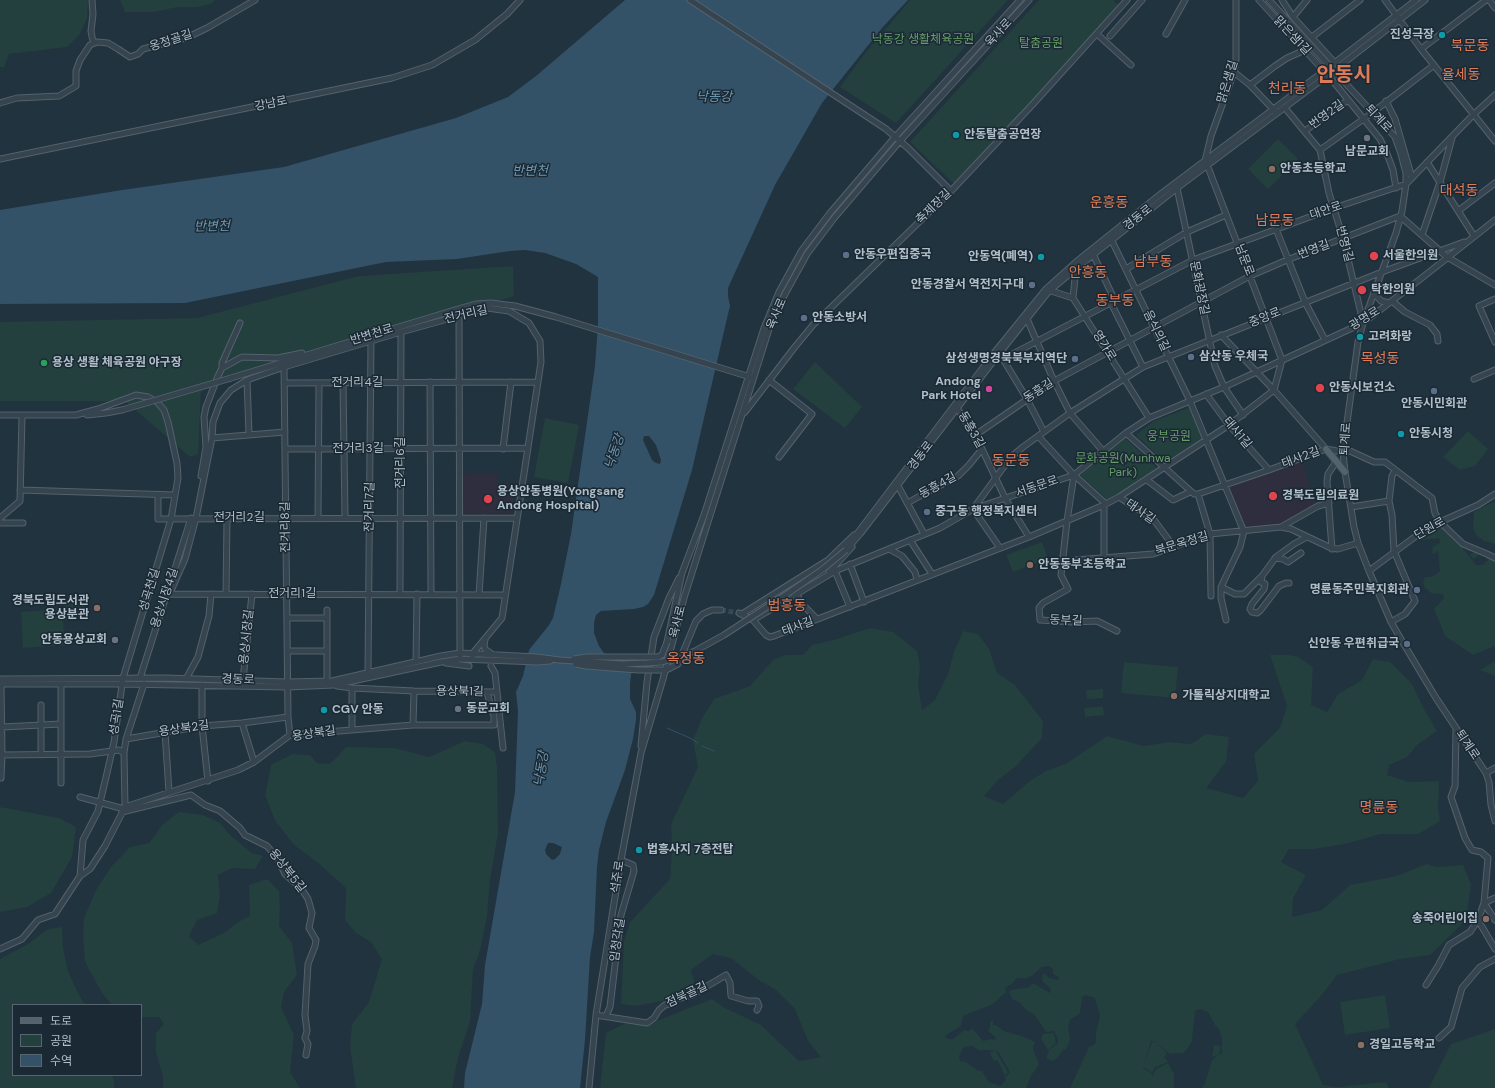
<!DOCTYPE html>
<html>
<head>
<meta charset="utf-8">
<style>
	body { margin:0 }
	#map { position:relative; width:1495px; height:1088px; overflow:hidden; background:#21333e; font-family:"DM Sans","Noto Sans KR",sans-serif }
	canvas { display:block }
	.legend { position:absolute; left:12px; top:1004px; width:130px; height:72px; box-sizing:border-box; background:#1a2933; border:1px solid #56656f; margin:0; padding:5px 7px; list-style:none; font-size:12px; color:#b1bfca }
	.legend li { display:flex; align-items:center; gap:8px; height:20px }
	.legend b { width:20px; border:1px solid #56656f }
</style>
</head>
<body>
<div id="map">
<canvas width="1495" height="1088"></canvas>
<ul class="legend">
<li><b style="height:5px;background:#53636e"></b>도로</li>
<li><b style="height:11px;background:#233f3e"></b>공원</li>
<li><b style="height:11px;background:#335167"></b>수역</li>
</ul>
</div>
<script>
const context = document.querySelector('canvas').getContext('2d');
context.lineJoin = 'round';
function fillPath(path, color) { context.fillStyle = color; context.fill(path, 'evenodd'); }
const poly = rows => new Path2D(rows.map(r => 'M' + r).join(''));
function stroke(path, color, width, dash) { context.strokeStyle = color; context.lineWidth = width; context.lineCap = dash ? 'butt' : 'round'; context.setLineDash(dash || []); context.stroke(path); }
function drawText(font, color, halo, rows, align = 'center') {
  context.font = font + ' "DM Sans","Noto Sans KR",sans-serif'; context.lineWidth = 3; context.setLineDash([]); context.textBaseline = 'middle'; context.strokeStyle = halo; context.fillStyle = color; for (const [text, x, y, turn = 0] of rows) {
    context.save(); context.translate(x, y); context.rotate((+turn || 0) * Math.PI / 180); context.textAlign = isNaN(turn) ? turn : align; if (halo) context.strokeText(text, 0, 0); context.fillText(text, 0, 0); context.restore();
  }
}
const medical = poly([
	[1302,461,1316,505,1281,523,1245,528,1230,487],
	[497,473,497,483,516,484,512,514,462,514,462,474]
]);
const green = poly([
	[0,0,88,0,87,18,80,34,67,47,9,54,4,67,0,67],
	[120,0,215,0,211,4,197,7,178,7,154,12,125,12],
	[910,0,1008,0,896,123,840,87,866,52],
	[1039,0,1113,0,1119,6,955,185,910,142],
	[1278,139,1298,159,1268,189,1248,169],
	[513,266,514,296,201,391,198,454,190,457,125,401,0,401,0,322,197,318,359,276],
	[815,362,862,407,845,428,793,389],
	[1189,408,1204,439,1166,464,1136,435,1154,421],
	[545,418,579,425,568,483,534,477],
	[1468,431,1488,449,1475,466,1460,470,1443,457],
	[1125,438,1157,468,1108,500,1080,475],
	[1495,501,1495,544,1484,541,1476,535,1473,528,1474,512],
	[1440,526,1461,546,1476,565,1483,565,1488,560,1483,555,1479,555,1473,559,1470,555,1475,551,1495,561,1495,646,1473,655,1445,636,1434,609,1444,598,1443,594,1431,593,1425,588,1423,583,1425,577,1432,577,1440,571,1438,550,1434,554,1432,553,1433,547,1440,543,1439,538,1416,541],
	[1042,542,1048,559,1013,572,1006,555],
	[85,602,87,617,65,620,64,605],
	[62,609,65,645,23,648,21,612],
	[870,628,893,632,917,651,920,666,918,685,922,710,935,700,948,674,954,652,963,631,978,634,989,649,997,673,1015,685,1043,721,1042,738,1016,766,997,781,984,796,1003,804,1031,780,1046,771,1067,763,1107,736,1144,746,1169,742,1191,744,1206,734,1229,737,1226,762,1206,788,1243,798,1258,781,1254,754,1280,728,1287,706,1270,655,1289,655,1298,657,1313,667,1311,705,1327,712,1338,694,1362,680,1373,659,1390,662,1412,684,1424,709,1437,731,1417,745,1407,757,1389,765,1387,775,1408,782,1439,781,1438,808,1440,821,1418,834,1381,834,1349,843,1315,849,1289,849,1281,862,1306,875,1293,898,1292,917,1322,910,1350,885,1396,876,1427,864,1436,867,1463,865,1471,884,1466,920,1430,955,1400,959,1337,975,1321,996,1295,1024,1323,1085,1337,1087,1386,1082,1389,1088,1202,1088,1205,1083,1212,1060,1218,1055,1212,1057,1214,1045,1221,1046,1219,1055,1222,1053,1222,1040,1219,1029,1215,1025,1208,1012,1200,1009,1195,1011,1192,1041,1188,1048,1183,1053,1170,1054,1154,1041,1151,1041,1144,1065,1152,1042,1155,1042,1164,1050,1167,1054,1164,1057,1168,1062,1155,1067,1152,1073,1144,1067,1143,1068,1152,1074,1152,1077,1156,1069,1168,1063,1174,1074,1174,1088,1070,1088,1089,1047,1094,1045,1096,1042,1096,1033,1100,1016,1095,998,1085,995,1082,997,1080,1013,1070,1020,1068,1027,1070,1041,1066,1049,1063,1050,1058,1057,1052,1062,1055,1056,1052,1061,1046,1058,1049,1050,1056,1054,1049,1050,1058,1043,1058,1039,1054,1031,1046,1032,1034,1014,1029,1012,1019,1002,1012,999,1009,992,1011,990,1029,987,1033,983,1050,993,1051,989,1043,982,1042,977,1044,973,1049,978,1058,980,1059,977,1053,974,1053,969,1049,966,1041,967,1033,975,1027,978,1017,978,1012,984,1005,988,1006,992,993,1004,963,1016,961,1026,945,1036,948,1039,953,1039,964,1030,970,1031,972,1028,983,1041,991,1039,994,1040,996,1038,988,1031,990,1028,990,1022,993,1020,993,1025,996,1025,1004,1031,1022,1036,1035,1042,1033,1048,1039,1065,1032,1074,1026,1088,600,1088,606,1033,626,1023,644,1026,712,999,723,1007,761,1025,799,1061,821,1057,808,1041,795,1009,776,990,760,981,731,958,713,954,691,970,696,988,671,999,637,1006,621,1004,624,942,630,922,670,879,672,850,671,824,698,767,693,740,702,718,714,699,750,686,774,659,786,655,803,655,812,645,834,640],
	[973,1046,978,1050,995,1050,999,1053,1010,1072,1005,1078,1006,1080,1000,1086,989,1082,982,1071,978,1071,966,1062,960,1061,959,1056,964,1047],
	[1495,661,1495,676,1480,670],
	[1124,662,1178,667,1175,698,1121,693],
	[1103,689,1103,698,1087,699,1086,690],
	[1103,706,1104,715,1085,717,1084,708],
	[465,741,483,744,495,752,497,767,498,833,490,880,487,916,481,947,473,970,470,1021,458,1058,452,1088,356,1088,350,1047,352,1024,369,1002,382,959,371,942,356,933,345,920,346,888,317,862,294,845,276,822,265,796,271,765,293,754,310,755,317,763,330,764,346,747,395,748,429,757],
	[0,807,59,818,76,827,72,857,51,893,27,907,0,912],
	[179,812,203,815,220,823,230,835,252,853,263,856,255,869,232,868,218,875,220,895,217,913,197,920,189,936,198,945,224,933,238,922,250,916,249,885,267,879,279,891,280,907,279,926,292,943,297,975,284,992,281,1007,294,1035,290,1072,300,1088,163,1088,163,1076,156,1052,156,1033,164,1024,159,1017,141,1017,141,1005,112,1005,102,993,85,962,83,938,84,918,96,890,111,867,130,847,149,843,163,824],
	[62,927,63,948,68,971,78,993,85,1005,13,1005,13,1075,112,1075,114,1081,114,1088,0,1088,0,959,28,944,48,929],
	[1385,995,1390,1028,1345,1035,1340,1002],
	[1495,1029,1495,1088,1429,1088,1451,1044],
	[1054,1033,1056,1043,1048,1050,1041,1039,1043,1034],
	[995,1050,1008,1072,1005,1077,1001,1067,997,1060,994,1061,992,1058,990,1052]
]);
const water = poly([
	[625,0,908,0,882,28,822,103,775,185,728,288,728,296,730,306,728,314,692,470,654,595,648,604,643,607,634,609,601,611,596,615,594,623,594,633,599,646,604,653,609,658,629,662,632,667,630,684,630,699,636,712,636,720,633,739,625,770,606,822,599,850,597,867,594,932,590,957,585,1040,580,1088,464,1088,465,1073,482,1004,485,965,515,792,518,711,516,692,523,676,529,650,549,625,553,618,561,584,571,534,595,366,598,324,598,277,576,264,545,253,525,250,510,251,457,259,386,262,185,303,0,304,0,210,122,190,284,167,456,118,508,97,536,76],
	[644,436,649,436,656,445,661,460,660,464,656,463,652,460,643,440],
	[548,843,553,843,562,847,560,854,555,859,552,860,546,854,545,850]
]);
const stream = poly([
	[667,728,690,738,698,743],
	[702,746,714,751]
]);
const minorTunnel = poly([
	[721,610,739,613]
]);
const minor = poly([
	[92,0,93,14,91,31,92,37,94,43],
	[690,0,886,129,908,148,951,191],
	[1259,0,1324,71],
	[1269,0,1395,137,1401,154,1406,173,1406,184,1402,211,1396,233,1363,323,1358,342,1343,452,1345,472,1354,527,1358,543,1369,571,1391,622,1402,641,1436,698,1486,773,1489,782,1491,805,1495,821],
	[1282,0,1293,17,1335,63],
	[1385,0,1421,49,1495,141],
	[1489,0,1495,8],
	[1293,17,1307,0],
	[1097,34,1131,65],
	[1166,34,1185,0],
	[1110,36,1142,0],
	[1312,37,1360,0],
	[1421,49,1486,0],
	[1234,72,1250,85,1274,110],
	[1328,75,1380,139,1386,151,1393,170,1396,188],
	[1250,85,1275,66,1287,58,1305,50],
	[1386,101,1395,119,1412,178],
	[0,103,17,98,59,96,76,86,76,71,80,60,90,45,97,42,108,43,118,49,130,57,138,54,143,49,186,38,207,28,255,0],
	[1285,108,1320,150,1329,193,1343,238,1363,322],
	[1305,131,1348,100],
	[1320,150,1372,113,1434,65],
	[0,159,392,78,432,65,475,40,507,14,520,0],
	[1205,161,1211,136,1234,72,1236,60,1236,0],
	[1206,162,1282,360],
	[1427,162,1474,236],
	[1177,188,1215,366,1224,387,1243,415],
	[1458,211,1495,183],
	[1276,229,1305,302,1325,340],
	[1422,235,1440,182,1452,138],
	[1111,239,1190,401,1242,527,1244,531,1240,547,1221,587,1221,598,1226,620],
	[1093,254,1115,301],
	[1126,269,1187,232,1226,215],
	[1048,290,1073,298,1149,418],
	[1374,293,1381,301,1389,303],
	[1073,298,1076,268],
	[1495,299,1479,306,1495,342],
	[1392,301,1405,312,1430,325,1437,334,1438,341],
	[1111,303,1143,367],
	[459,315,460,656],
	[1027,319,1054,381,1070,413,1103,451],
	[1221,335,1274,390,1326,449],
	[1000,357,1003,359,1027,399,1044,432],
	[1003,359,1193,260,1334,208,1406,184,1473,115,1495,95],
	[284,367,288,717,290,735],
	[222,368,242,357,278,358,302,353],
	[231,378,458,309,476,304,491,303,515,306,556,317,750,377],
	[1474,379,1495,370],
	[247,380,249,434],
	[769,380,812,414,779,457],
	[430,382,431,594],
	[284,383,538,382],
	[343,383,345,518],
	[1274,390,1282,360],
	[1206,394,1229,425,1269,470],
	[956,406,982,449,1005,498,1029,537],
	[745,412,794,348,813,325,951,191,1033,104,1127,0],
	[0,415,77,415],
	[76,415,98,409,136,395,148,397,157,402,164,410,168,422,177,463,178,478,171,519,123,678,114,742,107,773,98,811,83,840,80,876],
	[87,415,106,413,122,410],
	[1126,433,1194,494,1198,494,1269,470,1326,449,1343,452,1350,451,1374,462,1385,462,1432,498,1435,513,1440,522,1463,544,1487,554,1495,558],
	[974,436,1054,381,1250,276,1287,260,1400,216,1447,257,1495,285],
	[1038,436,1074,475,1106,504],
	[212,438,285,432],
	[285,449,528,448],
	[503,449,511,382],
	[1074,475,1067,521,1061,575,1068,589,1043,603,1039,608,1040,620,1073,622,1097,621,1117,631],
	[201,476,206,447,204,417,206,407,218,376,222,368,222,363,240,323],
	[1147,480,1173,500,1190,492],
	[897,484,924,534],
	[20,490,175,495],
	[1198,494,1210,534,1211,596],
	[158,495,158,519,517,518],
	[1119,497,1154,520,1174,547],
	[907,503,958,476,969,465,982,449],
	[1104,505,1104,559],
	[1351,507,1389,501],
	[0,518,20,501,22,416],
	[318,518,319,383],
	[0,523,23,523],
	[1281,527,1318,506,1329,503],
	[853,539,994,353,1046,289,1076,262,1162,193,1324,71,1416,0],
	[910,540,932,574],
	[1000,548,973,509,1011,457,1023,447,1070,413,1143,367,1382,272,1464,242],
	[889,549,902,556,915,572,917,580],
	[1332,549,1327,482,1328,474,1336,462],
	[846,550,860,534,998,355,1049,291,1079,266,1177,188,1328,75,1425,0],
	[1275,558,1283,559,1288,562,1301,553],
	[1063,561,1153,554,1210,534,1281,527,1291,529,1331,548,1338,549,1358,543],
	[850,564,864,602],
	[835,571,850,607],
	[1369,571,1416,536,1440,522,1478,505,1495,494],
	[829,572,852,547],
	[1262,576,1261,582,1265,584,1264,589,1252,604,1250,609,1252,612,1257,613,1260,611,1279,586,1286,583,1289,583],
	[1221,587,1235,594,1244,594,1262,576,1276,557,1294,544,1307,537],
	[170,593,185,559,196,518,212,438,213,422,220,403,231,390,247,380,284,367,401,332,487,308,509,311,529,323,540,341,541,362,502,618,473,653,472,659],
	[796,593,802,604,817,619],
	[168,594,505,595],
	[226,594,227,518],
	[400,594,401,332],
	[479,595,484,518],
	[739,613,753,620,766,635,770,637,774,636,1029,537,1104,505,1119,497,1229,425,1274,390],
	[742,614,828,560,854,535],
	[287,618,327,618,327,651,287,651],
	[327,618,327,610],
	[753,620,835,571,940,528,973,509,1074,475,1126,433,1149,418,1224,387,1363,323,1423,277,1495,220],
	[1391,622,1405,614,1415,601,1394,551,1392,515,1389,501,1392,476,1395,470],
	[485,640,484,645,485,649,492,654],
	[666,659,667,642,682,573,704,515,764,328,779,292,802,250,830,213,895,137,1020,0],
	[416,661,417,594],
	[446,663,469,666],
	[491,666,495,673,503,748],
	[658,670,666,670,678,664,696,621,703,614,712,610,721,610],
	[368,673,371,338],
	[140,678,191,518],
	[0,679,165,678,287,682,332,681,441,656,460,653,537,657,559,660],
	[186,679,198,657,209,616,211,594],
	[243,680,252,594],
	[327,681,327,651],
	[0,684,122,684,288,687,334,685,441,662,460,659,537,662,550,661],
	[1,684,2,755],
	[61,684,61,783],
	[202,685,202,726,208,781],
	[337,686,352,688,414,691,497,692],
	[352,688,352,729],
	[242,723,254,762],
	[413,725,414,691],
	[2,727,61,724],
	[165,732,169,792],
	[126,739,202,726,242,723,288,717],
	[641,746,647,682,654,637,669,598,679,578],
	[41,755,41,705],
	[1486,773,1495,768],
	[0,778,1,778,2,755,90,754,119,750,124,753],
	[80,797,124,809],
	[125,807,238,770,254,762,290,735,413,725,494,725,494,716,487,693],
	[122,812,191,795,205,805,220,811,240,828,245,835,267,846,278,859,285,874,301,888,308,899,312,913,309,928,316,940,315,946,308,964,305,1015,307,1031,305,1038,308,1044,306,1055],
	[1484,903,1495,920],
	[1484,903,1495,898],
	[1478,920,1495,949],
	[0,949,22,939,38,920,55,914,80,876,90,869,105,846,125,807,124,753,126,739,144,684],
	[1426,985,1438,966,1449,945,1470,932,1478,920,1484,903,1488,858,1481,852,1472,850,1465,838,1451,797,1455,786,1456,730],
	[596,1015,647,1023,654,1018,659,1010,665,1005,670,1004,676,999,692,995,726,975,730,983,731,996,748,1001,757,1001,759,1006,757,1010],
	[606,1016,610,1007,621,915,634,871,633,865,621,860],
	[1439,1038,1451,1027,1462,988,1480,967,1495,959],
	[589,1088,596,1015,621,860,641,753,663,679,684,598,770,326,785,294,807,254,835,217,900,141,1029,0]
]);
const major = poly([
	[1326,449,1345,472]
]);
const minorBridge = poly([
	[122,410,231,378],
	[574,659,587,657,658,657,662,655,667,642],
	[559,660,622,664,647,663,662,662,695,651,724,635,790,592,823,569,846,550],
	[576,664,586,666,638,670,658,670]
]);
const markers = [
	[1442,35,4,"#0f9aa8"],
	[956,135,4,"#0f9aa8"],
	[1367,138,4,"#6b7280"],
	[1272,169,4,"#8d6e63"],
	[846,255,4,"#5c6f8a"],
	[1374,256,5,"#e0444e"],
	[1041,257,4,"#0f9aa8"],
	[1032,285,4,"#5c6f8a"],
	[1362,290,5,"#e0444e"],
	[804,318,4,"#5c6f8a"],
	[1360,337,4,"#0f9aa8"],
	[1191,357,4,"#5c6f8a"],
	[1075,359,4,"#5c6f8a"],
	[44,363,4,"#2e9e5b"],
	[1320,388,5,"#e0444e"],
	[989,389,4,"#d1479c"],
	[1434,391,4,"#5c6f8a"],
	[1401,434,4,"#0f9aa8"],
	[1273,496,5,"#e0444e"],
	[488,499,5,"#e0444e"],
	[927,512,4,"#5c6f8a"],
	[1030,565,4,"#8d6e63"],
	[1417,590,4,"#5c6f8a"],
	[97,608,4,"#8d6e63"],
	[115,640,4,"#6b7280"],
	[1407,644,4,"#5c6f8a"],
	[1174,696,4,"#8d6e63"],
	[458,709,4,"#6b7280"],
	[324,710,4,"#0f9aa8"],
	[639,850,4,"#0f9aa8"],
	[1486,919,4,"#8d6e63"],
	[1361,1045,4,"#8d6e63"]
];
const streetNames = [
	["육사로",999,33,-48],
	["맑은샘1길",1292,36,47],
	["옹정골길",171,41,-18],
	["맑은샘길",1228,82,-73],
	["강남로",271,104,-12],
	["번영2길",1327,115,-36],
	["퇴계로",1378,119,47],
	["축제장길",934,207,-44],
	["대안로",1326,211,-19],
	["경동로",1138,218,-38],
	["번영1길",1344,244,75],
	["번영길",1314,250,-21],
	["남문로",1244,260,69],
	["문화광장길",1199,288,78],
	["육사로",777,314,-67],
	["전거리길",466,315,-13],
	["중앙로",1265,318,-22],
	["광명로",1365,319,-32],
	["음식의길",1156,331,64],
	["반변천로",372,335,-17],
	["영가로",1104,346,58],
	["전거리4길",357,383],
	["동흥길",1039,391,-33],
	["동흥3길",971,430,60],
	["태사1길",1237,433,50],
	["퇴계로",1346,439,-86],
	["전거리3길",358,449],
	["경동로",921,456,-52],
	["태사2길",1301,458,-21],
	["전거리6길",401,463,-90],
	["동흥4길",938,486,-29],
	["서동문로",1037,487,-19],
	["전거리7길",370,507,-89],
	["태사길",1140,512,35],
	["전거리2길",239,518],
	["전거리8길",286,527,-91],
	["단원로",1430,529,-29],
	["북문옥정길",1182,544,-17],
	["성곡천길",150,590,-73],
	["전거리1길",292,594],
	["용상시장4길",165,598,-72],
	["동부길",1066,621,2],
	["육사로",678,622,-76],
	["태사길",798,627,-21],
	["용상시장길",247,637,-84],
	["경동로",238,680,2],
	["용상북1길",460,692,1],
	["성곡1길",117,717,-81],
	["용상북2길",184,729,-8],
	["용상북길",314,734,-8],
	["퇴계로",1467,745,56],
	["용상북5길",287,871,52],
	["석주로",618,877,-81],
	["임청각길",618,940,-82],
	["점북골길",687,995,-25]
];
const poiNames = [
	["진성극장",1434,35,"right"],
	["안동탈춤공연장",964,135],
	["남문교회",1367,152,"center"],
	["안동초등학교",1280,169],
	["안동우편집중국",854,255],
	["서울한의원",1383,256],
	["안동역(폐역)",1033,257,"right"],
	["안동경찰서 역전지구대",1024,285,"right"],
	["탁한의원",1371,290],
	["안동소방서",812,318],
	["고려화랑",1368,337],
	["삼산동 우체국",1199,357],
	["삼성생명경북북부지역단",1067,359,"right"],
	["용상 생활 체육공원 야구장",52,363],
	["Andong",981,382,"right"],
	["Park Hotel",981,396,"right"],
	["안동시보건소",1329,388],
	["안동시민회관",1434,404,"center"],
	["안동시청",1409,434],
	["용상안동병원(Yongsang",497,492],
	["Andong Hospital)",497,506],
	["경북도립의료원",1282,496],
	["중구동 행정복지센터",935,512],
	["안동동부초등학교",1038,565],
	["명륜동주민복지회관",1409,590,"right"],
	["경북도립도서관",89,601,"right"],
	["용상분관",89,615,"right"],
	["안동용상교회",107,640,"right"],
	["신안동 우편취급국",1399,644,"right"],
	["가톨릭상지대학교",1182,696],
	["동문교회",466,709],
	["CGV 안동",332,710],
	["법흥사지 7층전탑",647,850],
	["송죽어린이집",1478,919,"right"],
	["경일고등학교",1369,1045]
];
const parkNames = [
	["낙동강 생활체육공원",923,40],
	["탈춤공원",1041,44],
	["웅부공원",1169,437],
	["문화공원(Munhwa",1123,459],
	["Park)",1123,473]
];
const waterNames = [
	["낙동강",714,98],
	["반변천",530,172],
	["반변천",212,227,-1],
	["낙동강",615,452,-71],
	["낙동강",542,769,-81]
];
const quarterNames = [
	["북문동",1470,46],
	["율세동",1461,75],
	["천리동",1287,89],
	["대석동",1459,191],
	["운흥동",1109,203],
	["남문동",1275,221],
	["남부동",1153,262],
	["안흥동",1088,273],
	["동부동",1115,301],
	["목성동",1380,359],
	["동문동",1011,461],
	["법흥동",787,606],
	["옥정동",686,659],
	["명륜동",1379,808]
];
const townNames = [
	["안동시",1344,76]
];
fillPath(medical, '#2e2e3f');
fillPath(green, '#233f3e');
fillPath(water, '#335167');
stroke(stream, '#335167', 1);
stroke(minorTunnel, '#374853', 5, [5, 2.5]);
stroke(minor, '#53626c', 7);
stroke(major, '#41505a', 8);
stroke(minor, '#35444e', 5);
stroke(major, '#53636e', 6);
stroke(minorBridge, '#53626c', 7, []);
stroke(minorBridge, '#35444e', 5);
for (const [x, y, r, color] of markers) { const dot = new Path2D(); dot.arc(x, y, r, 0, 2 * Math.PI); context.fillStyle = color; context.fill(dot); stroke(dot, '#1a2933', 1.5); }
drawText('12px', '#b1bfca', '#1a2933', streetNames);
drawText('bold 12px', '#b1bfca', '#1a2933', poiNames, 'left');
drawText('12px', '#669d69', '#1a2933', parkNames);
drawText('italic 13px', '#6f96b0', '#1a2933', waterNames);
drawText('14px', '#dd7b58', '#1a2933', quarterNames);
drawText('bold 20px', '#dd7b58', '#1a2933', townNames);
</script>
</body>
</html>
